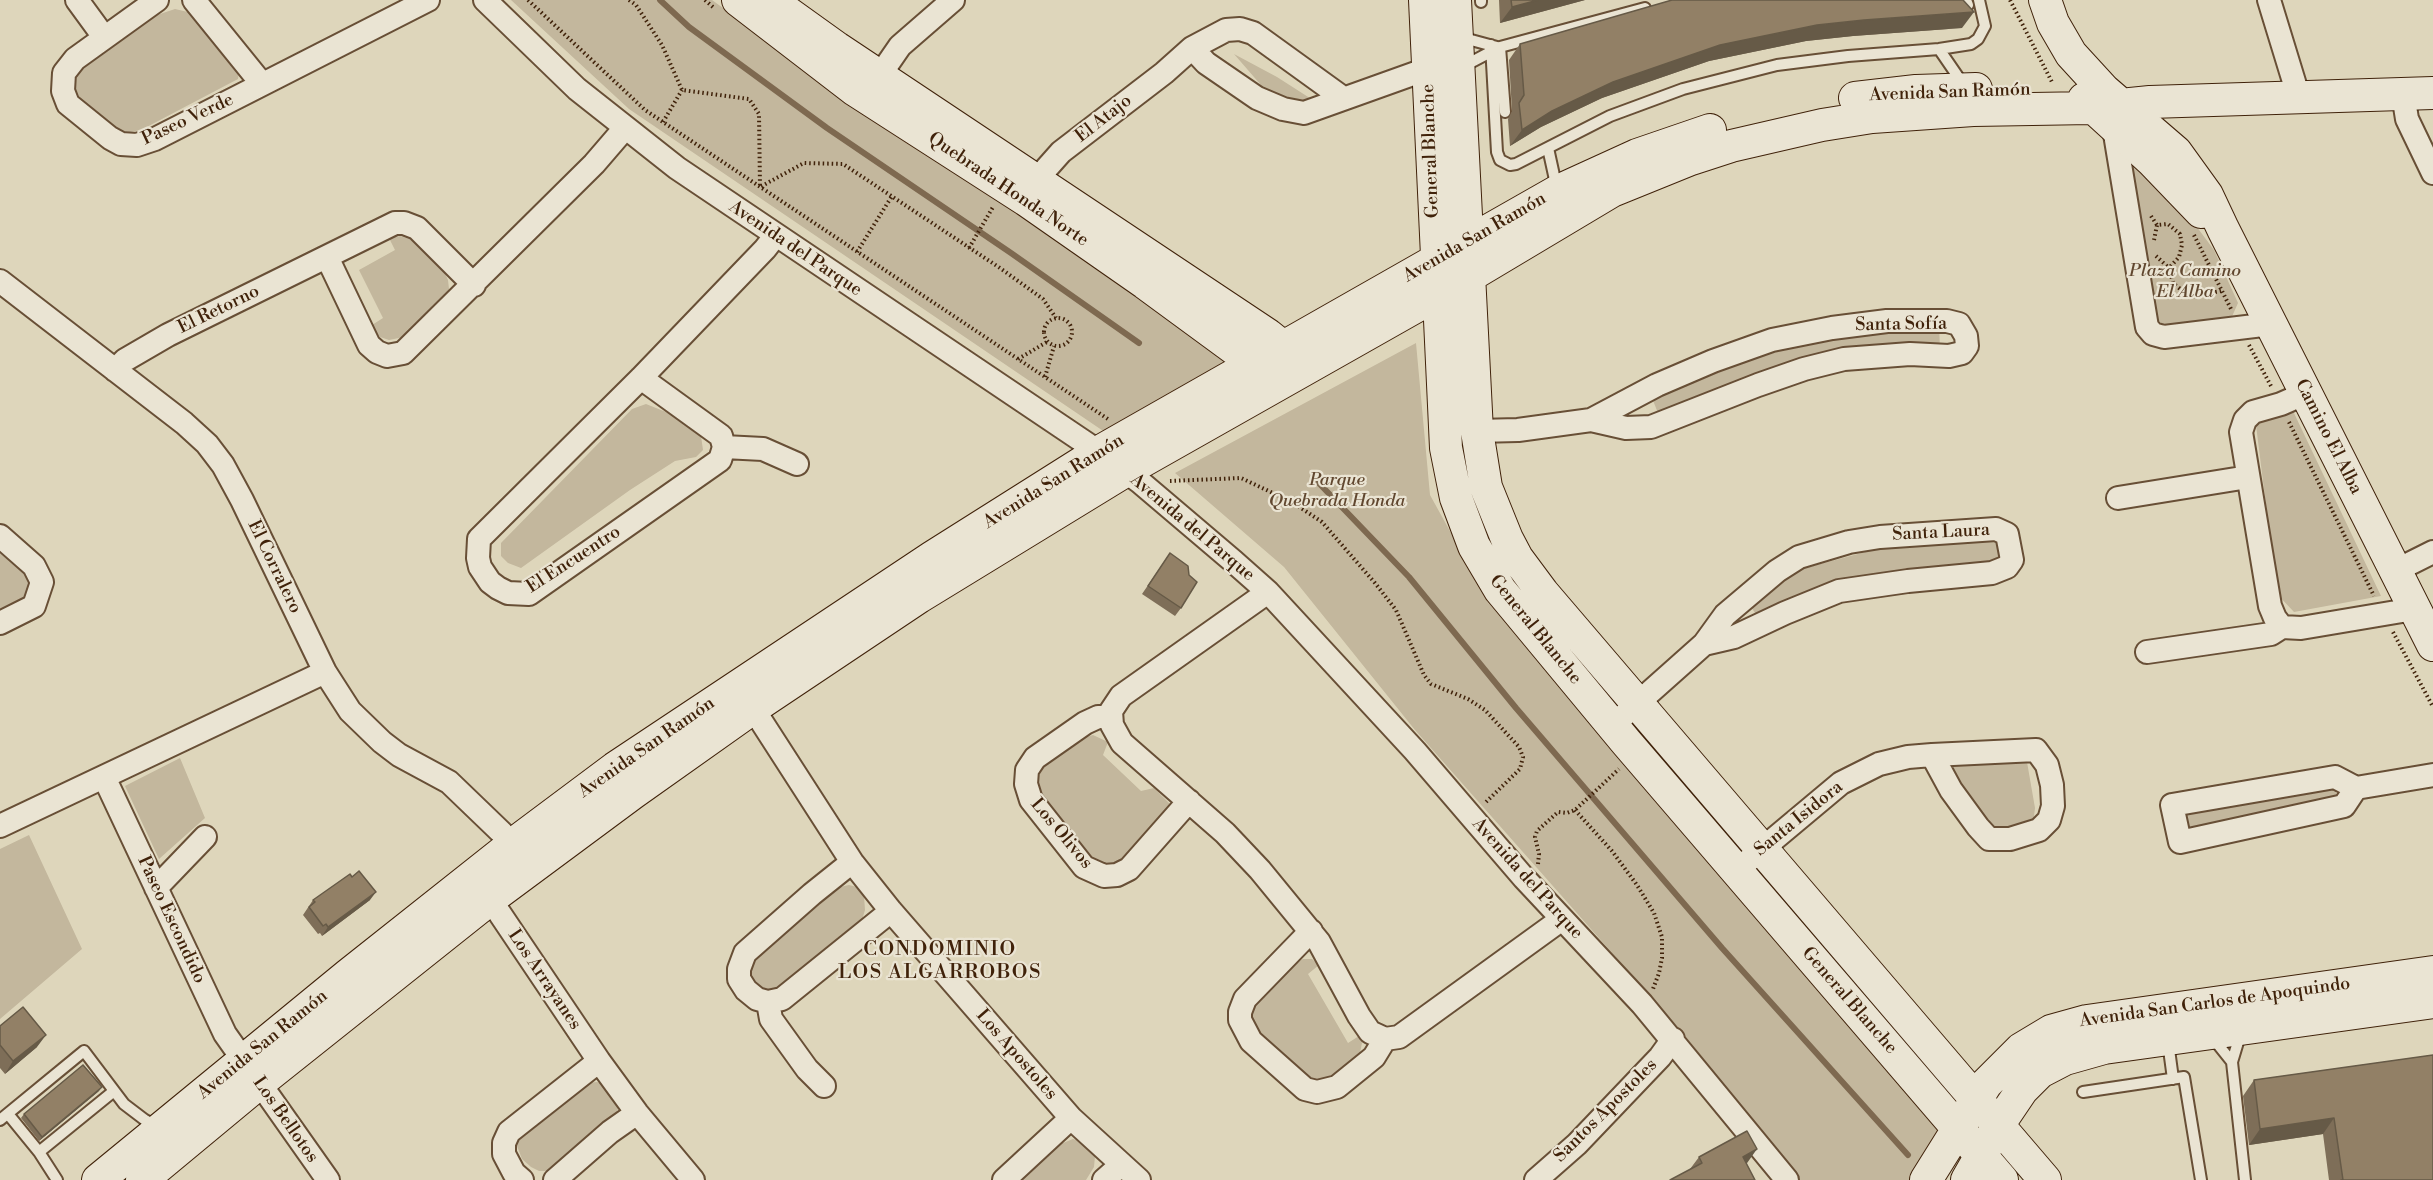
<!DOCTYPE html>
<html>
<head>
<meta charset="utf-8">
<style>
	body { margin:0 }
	canvas { display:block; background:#ded6bb }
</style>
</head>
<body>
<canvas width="2433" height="1180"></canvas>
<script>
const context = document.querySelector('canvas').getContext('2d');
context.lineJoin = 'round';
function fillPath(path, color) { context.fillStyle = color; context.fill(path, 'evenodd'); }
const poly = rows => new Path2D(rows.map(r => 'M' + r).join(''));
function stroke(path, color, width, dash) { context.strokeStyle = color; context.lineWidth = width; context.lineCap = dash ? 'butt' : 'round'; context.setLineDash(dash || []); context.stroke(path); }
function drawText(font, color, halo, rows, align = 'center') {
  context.font = font + ' "Libre Bodoni",serif'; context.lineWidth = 4.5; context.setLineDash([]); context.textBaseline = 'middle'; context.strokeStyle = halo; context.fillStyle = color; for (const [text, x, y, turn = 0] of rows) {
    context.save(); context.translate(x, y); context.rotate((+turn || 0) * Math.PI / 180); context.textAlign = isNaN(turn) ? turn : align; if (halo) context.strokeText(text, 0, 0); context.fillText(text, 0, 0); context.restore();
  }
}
const green = poly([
	[511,0,712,0,810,71,1214,341,1226,369,1115,439,629,109],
	[175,9,192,13,239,72,238,79,141,130,130,132,118,130,82,102,76,90,76,74,80,68,157,15],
	[1234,54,1277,77,1316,102,1305,106,1267,92],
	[2131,157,2170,191,2214,250,2238,303,2230,321,2169,330,2150,313,2124,162],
	[400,236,416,241,441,265,448,280,449,289,448,294,404,337,389,340,380,337,374,330,372,325,383,318,359,270,395,250,389,238],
	[1939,325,1940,349,1840,354,1755,374,1658,413,1652,398,1714,366,1833,334],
	[1416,343,1430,495,1487,598,1941,1132,1925,1180,1800,1180,1682,1032,1415,730,1284,567,1175,473],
	[646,404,671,414,701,436,703,450,696,457,675,461,630,490,521,568,508,563,501,556,501,543,632,409],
	[2293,411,2381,596,2294,612,2277,594,2255,417],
	[0,536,40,580,25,606,0,619],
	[1935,540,1999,541,1999,564,1760,620,1751,607,1762,592,1798,570,1869,551],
	[1642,730,1744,848,1736,850,1637,735],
	[1093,735,1108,742,1103,755,1141,791,1154,788,1171,805,1124,856,1118,861,1109,864,1092,860,1042,798,1038,784,1038,777,1043,768,1083,738],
	[180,758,205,818,159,859,125,786],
	[2027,762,2035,808,2033,825,1999,838,1948,763],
	[2335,785,2338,807,2189,832,2186,810],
	[29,835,82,949,0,1019,0,849],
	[1763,872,1951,1089,1943,1096,1759,875],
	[849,885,857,887,864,896,865,910,862,920,776,994,761,992,754,985,747,971,748,959,840,887],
	[1303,959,1312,959,1319,965,1308,974,1348,1043,1359,1036,1362,1043,1360,1053,1339,1072,1317,1081,1306,1077,1262,1038,1254,1028,1251,1017,1253,1007,1293,965],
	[597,1082,604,1084,616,1100,618,1109,614,1118,560,1163,548,1171,539,1171,531,1167,522,1159,517,1146,520,1136,588,1083],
	[1073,1139,1083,1142,1095,1156,1094,1167,1086,1180,1018,1180,1058,1145]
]);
const stream = poly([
	[660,0,689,27,827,128,1011,253,1139,343],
	[1313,477,1409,577,1516,708,1722,948,1908,1155]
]);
const path = poly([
	[528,0,645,110,1108,419],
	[629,0,636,5,662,45,682,90,749,99,759,114,760,187,804,163,843,164,1000,268,1043,299,1056,318],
	[705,0,713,7],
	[2010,0,2053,84],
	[663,122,682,90],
	[2151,216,2157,225],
	[2194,235,2231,309],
	[2154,240,2157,225,2168,224,2180,234,2182,245,2179,257,2169,268],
	[969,248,993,207],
	[857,252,892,196],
	[2156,256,2169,268,2173,283,2190,297,2221,291],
	'1044 332a14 14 0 1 1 28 0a14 14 0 1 1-28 0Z',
	[2249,345,2271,386],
	[1018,359,1047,342],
	[1045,377,1054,346],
	[2289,422,2374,596],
	[1170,481,1241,478,1292,502,1322,522,1375,583,1396,610,1424,675,1431,684,1468,699,1485,710,1519,747,1523,757,1520,769,1485,803],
	[2393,632,2433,707],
	[1575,810,1612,851,1637,885,1654,913,1662,937,1662,958,1659,973,1653,989],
	[1538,864,1539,854,1535,837,1537,831,1558,812,1567,813,1575,810,1619,769]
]);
const lane = poly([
	[1481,0,1481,2],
	[1966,0,1968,5],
	[1460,37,1497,47],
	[1491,45,1497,152,1500,160,1510,165,1516,164,1610,116,1683,89,1777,65,1848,56,1939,49,1971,44,1978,39,1985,26,1979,0],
	[1500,47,1505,112],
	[1939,49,1963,84],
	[1464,66,1500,47,1645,8],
	[1548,148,1557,189],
	[2241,1032,2232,1062,2245,1180],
	[2212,1037,2232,1062],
	[2168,1042,2173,1079],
	[2083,1092,2184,1077,2201,1180],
	[8,1114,39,1152,57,1180],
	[0,1120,84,1051,124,1104,145,1120,158,1127],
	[39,1152,114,1091]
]);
const street = poly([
	[77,0,104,37],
	[157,0,75,59,64,73,63,91,68,104,110,138,121,144,137,145,155,139,428,0],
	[194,0,262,84],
	[485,0,577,89,677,168,1099,452,1140,482,1233,561,1268,592,1415,751,1524,878,1642,1004,1787,1180],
	[2269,0,2299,98],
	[1192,48,1206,63,1257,98,1283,109,1304,113,1427,69],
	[871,88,900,46,953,0],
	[2403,94,2407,119,2433,173],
	[2114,128,2147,327,2153,334,2164,337,2271,324],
	[1029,194,1037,179,1061,152,1164,73,1192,48,1226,30,1240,29,1253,33,1343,98],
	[327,257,369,345,377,352,387,356,403,353,594,164,625,128],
	[0,281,184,423,207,444,223,465,242,500,325,672,350,711,382,742,399,755,449,782,502,833,520,856],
	[115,370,125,360,168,335,395,223,404,223,417,228,474,285],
	[641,378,721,436,724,447,720,460,529,594,508,593,498,588,490,582,480,567,478,558,479,539,641,378,765,249,776,235],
	[2306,393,2281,404,2253,412,2245,420,2241,432,2270,606,2275,618,2282,627,2301,628,2414,609],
	[1477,431,1518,430,1591,420,1626,428,1651,427,1758,385,1804,369,1844,359,1910,354,1949,356,1962,353,1967,346,1966,336,1959,324,1947,321,1887,321,1832,328,1772,340,1713,361,1657,385,1591,420],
	[724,447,763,449,797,464],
	[2118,498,2248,477],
	[0,536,34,566,42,582,34,606,0,623],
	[2395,571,2433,552],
	[1268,592,1121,696,1111,711,1112,725,1122,743,1225,833,1260,870,1319,942,1359,1016,1370,1032,1385,1039,1399,1037,1562,919],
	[2147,652,2271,634,2282,627],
	[745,696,852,862,891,911,1071,1118,1139,1180],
	[1111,717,1098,717,1085,723,1035,758,1027,770,1026,784,1031,800,1084,867,1104,876,1117,875,1129,869,1189,801],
	[1613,725,1704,644,1725,615,1777,571,1799,557,1849,542,1880,537,1996,529,2007,534,2012,560,2007,567,1992,573,1908,581,1839,591,1785,613,1734,637,1704,644],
	[104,777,225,1034,328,1180],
	[2356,788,2344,806,2180,842,2172,805,2335,777,2356,788,2433,775],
	[0,826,325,672],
	[852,862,812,894,745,953,739,969,739,979,746,990,757,999,768,1002,782,999,891,911],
	[1737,870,1841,783,1879,764,1908,757,1932,755,2036,750,2047,765,2052,785,2053,806,2049,820,2039,830,2010,839,1989,839,1978,827,1951,790,1932,755],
	[156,888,205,837],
	[490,899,599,1061,637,1113,693,1180],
	[1311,931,1245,999,1240,1012,1240,1020,1251,1041,1305,1089,1317,1092,1337,1087,1374,1057,1385,1039],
	[768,1002,771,1019,807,1069,824,1086],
	[522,1180,514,1173,504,1154,504,1143,509,1132,599,1061],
	[555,1180,610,1132,637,1113],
	[1004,1180,1071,1118],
	[1104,1180,1121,1165],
	[1536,1180,1577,1144,1660,1057,1673,1039]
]);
const secondary = poly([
	[738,0,855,90,1026,200,1145,283,1239,352,1255,365,1266,381],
	[1425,0,1446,448,1456,498,1474,546,1500,590,1626,742,2002,1180],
	[1455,0,1477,431,1486,487,1507,539,1517,558,1543,593,2045,1180],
	[2045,0,2053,23,2071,54,2104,90,2176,152,2207,195,2223,229,2433,645],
	[777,5,837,48,1268,335,1283,347,1293,364],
	[1855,98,1916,91,1976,89],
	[2084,99,2152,161,2201,212],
	[98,1180,348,975,512,845,615,768,931,558,1099,452,1558,191,1637,155,1710,130],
	[142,1180,259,1083,490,899,633,793,753,708,919,597,1125,471,1468,277,1612,191,1691,159,1731,146,1822,125,1872,117,1973,110,2091,108,2150,102,2433,93],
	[1926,1180,1986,1084,2021,1049,2051,1031,2087,1021,2433,972],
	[1967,1180,1999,1124,2022,1090,2040,1072,2065,1059,2104,1048,2433,1002]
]);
const wall = poly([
	[1499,0,1585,0,1500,23],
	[1962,28,1853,36,1806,41,1709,61,1602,98,1541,127,1510,146,1508,119,1512,111,1509,60,1520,44],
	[1170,553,1181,608,1175,616,1142,594],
	[313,900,370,900,322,936,320,933,318,934,303,915],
	[0,1026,37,1047,5,1074,0,1068],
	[2433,1055,2433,1180,2329,1180,2323,1134,2249,1145,2243,1096,2254,1080],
	[99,1091,39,1141,21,1118,24,1114],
	[1699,1157,1746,1164,1690,1169]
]);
const shadedWall = poly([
	[1538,0,1585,0,1500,23,1512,7],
	[1974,12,1962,28,1853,36,1806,41,1709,61,1602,98,1541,127,1510,146,1522,130,1552,111,1613,82,1720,45,1817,25,1864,20],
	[376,892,370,900,322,936,328,927],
	[46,1035,37,1047,5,1074,13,1061],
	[102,1087,99,1091,39,1141,42,1137],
	[2334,1118,2323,1134,2249,1145,2260,1129],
	[1757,1149,1740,1173,1743,1157]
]);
const building = poly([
	[1511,0,1538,0,1512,7,1511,0],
	[1672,0,1963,0,1974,12,1864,20,1817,25,1720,45,1613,82,1552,111,1522,130,1519,103,1524,95,1520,44,1672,0],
	[1170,553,1188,566,1189,575,1197,582,1181,608,1148,586,1170,553],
	[359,871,376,892,328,927,326,924,323,926,309,907,315,902,313,900,350,874,352,877,359,871],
	[23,1007,46,1035,13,1061,0,1045,0,1026,23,1007],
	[2433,1055,2433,1180,2341,1180,2343,1180,2334,1118,2260,1129,2254,1080,2433,1055],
	[83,1065,102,1087,42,1137,24,1114,83,1065],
	[1747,1131,1757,1149,1743,1157,1755,1180,1670,1180,1702,1163,1699,1157,1747,1131]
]);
const streetNames = [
	["Avenida San Ramón",1950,93,-2],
	["El Atajo",1104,119,-38],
	["Paseo Verde",188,120,-25],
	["General Blanche",1431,151,-92],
	["Quebrada Honda Norte",1008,190,34],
	["Avenida San Ramón",1475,238,-30],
	["Avenida del Parque",795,249,34],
	["El Retorno",219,310,-26],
	["Santa Sofía",1901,325,-1],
	["Camino El Alba",2328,437,63],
	["Avenida San Ramón",1054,482,-32],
	["Avenida del Parque",1192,528,40],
	["Santa Laura",1941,533,-3],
	["El Encuentro",574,560,-33],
	["El Corralero",274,567,64],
	["General Blanche",1535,630,51],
	["Avenida San Ramón",647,748,-35],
	["Santa Isidora",1799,819,-39],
	["Los Olivos",1061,834,50],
	["Avenida del Parque",1527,879,48],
	["Paseo Escondido",171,920,65],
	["Los Arrayanes",544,980,56],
	["General Blanche",1849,1001,49],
	["Avenida San Carlos de Apoquindo",2215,1003,-8],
	["Avenida San Ramón",263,1045,-39],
	["Los Apostoles",1016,1055,49],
	["Santos Apostoles",1606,1111,-45],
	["Los Bellotos",285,1120,55]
];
const parkNames = [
	["Plaza Camino",2185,272],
	["El Alba",2185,293],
	["Parque",1337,481],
	["Quebrada Honda",1337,502]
];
const neighbourhoodNames = [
	["CONDOMINIO",940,950],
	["LOS ALGARROBOS",940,973]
];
fillPath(green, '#c3b79d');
stroke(stream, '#7e6950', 6);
stroke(lane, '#684f36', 14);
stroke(street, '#684f36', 26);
stroke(secondary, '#40220a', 34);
stroke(path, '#40220a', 4, [1.5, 3]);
stroke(lane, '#eae4d3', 10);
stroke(street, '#eae4d3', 22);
stroke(secondary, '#eae4d3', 32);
fillPath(wall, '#7e6e58');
fillPath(shadedWall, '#665a47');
fillPath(building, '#928066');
stroke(building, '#665a47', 1.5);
drawText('18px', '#40220a', '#eae4d3', streetNames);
drawText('italic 18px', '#61472f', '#eae4d3', parkNames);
context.letterSpacing = '1.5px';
drawText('20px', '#40220a', '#eae4d3', neighbourhoodNames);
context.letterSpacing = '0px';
</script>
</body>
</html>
